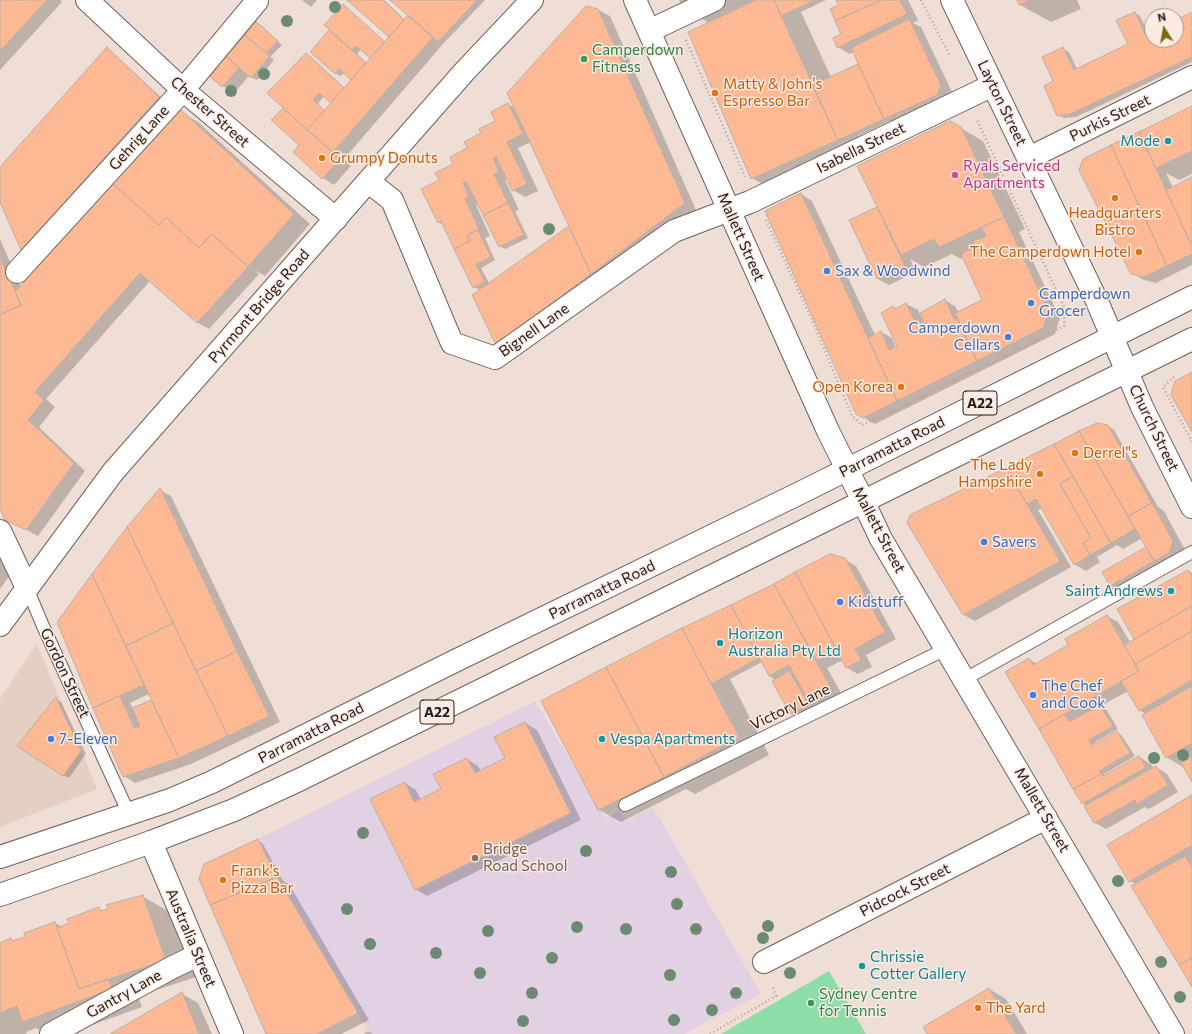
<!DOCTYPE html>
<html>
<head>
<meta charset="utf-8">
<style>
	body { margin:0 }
	#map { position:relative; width:1192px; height:1034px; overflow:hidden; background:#eeded5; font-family:Commissioner,sans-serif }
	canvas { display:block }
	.north { position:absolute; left:1144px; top:8px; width:40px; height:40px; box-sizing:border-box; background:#fbebe3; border:1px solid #a39791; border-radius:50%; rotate:349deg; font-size:11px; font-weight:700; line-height:16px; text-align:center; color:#201a17 }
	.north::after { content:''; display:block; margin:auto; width:14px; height:18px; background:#746e0d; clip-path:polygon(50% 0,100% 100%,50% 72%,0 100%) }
</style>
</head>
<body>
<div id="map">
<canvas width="1192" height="1034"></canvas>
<div class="north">N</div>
</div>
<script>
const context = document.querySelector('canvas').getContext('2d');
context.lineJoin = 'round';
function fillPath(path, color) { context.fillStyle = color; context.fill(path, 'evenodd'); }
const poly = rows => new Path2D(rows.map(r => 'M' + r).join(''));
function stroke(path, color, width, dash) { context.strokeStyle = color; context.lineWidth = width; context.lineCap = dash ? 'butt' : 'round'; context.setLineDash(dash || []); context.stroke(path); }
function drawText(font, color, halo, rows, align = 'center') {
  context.font = font + ' Commissioner,sans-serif'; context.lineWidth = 3; context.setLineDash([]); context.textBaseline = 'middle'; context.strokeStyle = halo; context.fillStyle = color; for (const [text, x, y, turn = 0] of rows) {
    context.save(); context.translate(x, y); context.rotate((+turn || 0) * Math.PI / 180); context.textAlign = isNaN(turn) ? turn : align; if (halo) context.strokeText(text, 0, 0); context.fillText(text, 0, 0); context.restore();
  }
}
const commercial = poly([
	[37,644,97,789,0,827,0,699]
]);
const education = poly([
	[535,701,605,818,619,811,626,821,653,807,761,994,684,1034,370,1034,277,877,258,839]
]);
const green = poly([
	[829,971,866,1034,721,1034]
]);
const shadow = poly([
	[0,0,60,0,62,2,0,70],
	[302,0,317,0,311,7],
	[349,0,384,0,405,20,413,20,392,0,485,0,443,44,344,159,351,166,334,185,323,178,300,145,283,109,287,111,306,54,311,57,345,88,352,80,344,73,341,76,335,73,311,51,330,30,343,6,348,9,385,42,390,37],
	[361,49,371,57,372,57,367,63,357,54],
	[324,96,332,103,325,111,318,104],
	[679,0,826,0,801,12,831,77,858,65,861,66,854,52,849,54,838,47,843,35,839,5,837,0,908,0,918,20,913,23,921,27,952,92,949,101,896,124,890,121,858,136,868,158,783,196,752,178,709,23,682,7],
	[1018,0,1077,0,1081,9,1051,22,1020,5],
	[598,10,610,16,696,210,603,279,502,347,480,290,474,287,444,225,438,222,440,181,468,149,496,121,508,104,516,109],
	[531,142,570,226,489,283,481,268,495,260,485,238,490,236,476,205,479,204,500,246,505,249,528,238,515,211,519,210,505,180,508,179,513,190,525,197,538,191,518,148],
	[1135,13,1140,16,1149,34,1152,32,1152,40,1176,40,1176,21,1192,13,1192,62,1076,117,1064,118,1058,115,1055,82,1063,49,1069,52,1077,69,1129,45],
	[257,23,262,26,282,45,270,57,274,60,257,80,249,76,234,93,223,86,210,75],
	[107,49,112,52,164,100,27,252,22,249,0,199,0,169],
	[1192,108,1192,174,1179,180,1166,173,1173,188,1192,178,1192,265,1156,283,1144,280,1132,273,1084,160],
	[181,112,198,122,310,224,265,276,256,271,256,272,259,274,209,329,198,323,150,281,46,399,55,407,39,427,85,471,38,536,6,519,0,506,0,239,21,287],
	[950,122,983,141,1025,229,1019,232,1060,318,1055,334,875,424,857,414,801,194,812,201,875,335,881,332,892,338,896,348,898,347,893,308,896,309,906,304,918,310,928,332,945,300,956,307,958,312,983,300,964,258,961,259,952,254,924,267,910,259,916,272,889,285,878,279,850,220,878,207],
	[1098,424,1108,426,1114,430,1158,507,1164,511,1184,548,1180,559,1116,589,1111,586,1103,573,1147,548,1142,538,1123,549,1117,545,1097,557,1100,562,1086,571,1074,564,1042,508,1038,510,1071,567,975,621,964,615,908,523,911,516],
	[160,490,171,496,280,722,191,764,135,783,124,776,58,622,128,527],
	[149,694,152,700,133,709,130,703],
	[0,543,13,571,0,589],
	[844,559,856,566,896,639,866,655,872,667,858,674,847,668,843,660,827,668,844,698,803,720,791,714,773,681,776,680,769,676,762,662,730,679,769,755,695,794,686,789,621,822,599,810,542,701,682,629,775,585],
	[1188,571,1192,573,1192,780,1183,767,1166,757,1146,714,1139,710,1128,691,1101,706,1106,709,1118,729,1095,742,1096,744,1117,732,1122,736,1135,756,1104,774,1105,776,1139,757,1151,764,1154,769,1156,767,1167,774,1178,792,1149,809,1145,807,1106,829,1095,823,1085,806,1087,805,1083,803,1039,728,1029,659,1037,664,1069,646,1107,616,1118,622,1130,642,1135,639,1118,610],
	[56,699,61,702,86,754,69,778,63,775],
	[525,723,537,730,581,820,427,896,415,889,405,783,416,790,421,800,442,789,467,759,478,766,481,771,506,759],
	[470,768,473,768,478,777],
	[1192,796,1192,985,1136,884,1130,881],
	[258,840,263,844,283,881,289,884,369,1020,341,1034,267,1034],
	[142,896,173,914,196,977,138,996,142,1007,67,1034,46,1034,36,1028,26,1032,27,1034,0,1034,0,944,11,940,14,942,26,937,55,923,62,927,99,908,104,911],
	[989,989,1006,999,1027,1034,929,1034],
	[182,994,198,1003,212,1034,112,1034],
	[368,1031,373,1034,363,1034]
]);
const building = poly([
	[0,0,47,0,0,51,0,0],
	[347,0,383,0,404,20,389,37,347,0],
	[390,0,477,0,438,42,390,0],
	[756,0,774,0,838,140,751,179,688,32,756,0],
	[774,0,815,0,781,16,774,0],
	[836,0,881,0,835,21,830,9,838,5,836,0],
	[881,0,900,0,907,14,837,48,833,38,841,34,835,21,881,0],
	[1017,0,1031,0,1019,5,1017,0],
	[343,4,385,42,370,58,356,46,352,50,324,25,343,4],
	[586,6,598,9,685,203,591,274,507,93,586,6],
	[1135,12,1145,34,1152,31,1152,40,1176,40,1176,20,1192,12,1192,57,1070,114,1057,116,1044,86,1053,81,1042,57,1063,47,1074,70,1128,44,1116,20,1135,12],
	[408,15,433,37,333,152,307,130,408,15],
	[909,19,941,85,937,95,884,119,851,48,909,19],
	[256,22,278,41,266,53,245,35,256,22],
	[329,30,366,63,351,80,339,69,335,74,310,52,329,30],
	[245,35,270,56,251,78,226,56,245,35],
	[107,47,159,97,21,250,0,202,0,167,107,47],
	[306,53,344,88,331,103,319,93,313,100,324,111,307,130,267,93,306,53],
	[226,56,239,68,222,87,208,75,226,56],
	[858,64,884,119,838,140,812,85,858,64],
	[508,103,523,134,507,142,527,184,512,191,496,156,493,158,499,172,494,174,508,203,483,215,466,181,463,183,469,197,465,199,479,229,467,235,470,241,454,249,441,221,438,223,421,189,439,180,435,173,453,164,450,157,467,148,464,142,481,133,479,129,495,121,491,112,508,103],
	[1192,106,1192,151,1156,168,1139,132,1192,106],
	[283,108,340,159,322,179,293,152,299,145,271,120,283,108],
	[181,110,294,214,248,267,212,234,199,248,166,217,159,225,113,184,181,110],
	[950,121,961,127,1004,217,939,247,934,239,901,255,857,166,950,121],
	[1139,132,1192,246,1192,254,1167,266,1111,145,1139,132],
	[1111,145,1167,266,1144,277,1131,274,1079,170,1083,159,1111,145],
	[1192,177,1192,246,1166,190,1192,177],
	[113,184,159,225,166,217,199,248,212,234,248,267,197,323,140,273,35,392,44,400,28,420,74,463,26,530,5,520,0,509,0,315,21,305,15,292,113,184],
	[801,193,897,401,863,418,856,414,765,211,801,193],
	[508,203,524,235,499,247,483,215,508,203],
	[877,207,905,266,877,279,849,220,877,207],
	[1004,217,1049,311,1043,328,977,361,955,313,982,300,961,254,975,247,973,241,986,236,981,227,1004,217],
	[569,226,591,274,496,345,472,295,569,226],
	[478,230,491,257,476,264,485,282,473,288,454,249,470,241,467,235,478,230],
	[0,258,21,305,0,315,0,258],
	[945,299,954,319,957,318,977,361,897,401,868,338,881,331,889,350,897,346,881,313,893,306,895,309,906,303,921,334,928,331,920,313,945,299],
	[1192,372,1192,432,1171,395,1175,381,1192,372],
	[1097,423,1108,425,1152,503,1128,516,1079,431,1097,423],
	[1079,431,1135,529,1111,543,1054,444,1079,431],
	[1054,444,1073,476,1060,484,1091,538,1083,543,1090,555,1074,565,1036,499,1027,504,1006,468,1054,444],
	[1006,468,1060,561,963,615,907,523,910,515,1006,468],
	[1073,476,1111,543,1090,555,1083,543,1091,538,1060,484,1073,476],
	[160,488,237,651,196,671,127,527,160,488],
	[1152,503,1173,541,1169,553,1154,561,1128,516,1152,503],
	[127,527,173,623,126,646,92,574,127,527],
	[1146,547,1154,561,1110,586,1102,572,1146,547],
	[830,554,845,558,885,632,855,649,861,660,846,668,795,572,830,554],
	[1188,570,1192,576,1192,606,1134,639,1117,609,1188,570],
	[795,572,837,651,817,661,774,584,795,572],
	[92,574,144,685,93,708,57,622,92,574],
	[774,584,833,692,810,704,789,665,769,676,731,605,774,584],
	[731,605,759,658,711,684,682,628,731,605],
	[1192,606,1192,631,1135,664,1124,645,1192,606],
	[1107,615,1139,671,1039,729,1005,672,1029,658,1033,665,1068,645,1065,639,1107,615],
	[173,623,228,736,179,758,126,646,173,623],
	[682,628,739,737,664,777,606,667,682,628],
	[1192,631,1192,680,1139,711,1121,681,1139,671,1135,664,1192,631],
	[237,651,269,716,228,736,196,671,237,651],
	[606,667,664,777,598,810,541,701,606,667],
	[789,671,809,705,790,714,772,681,789,671],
	[1192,686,1192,743,1166,758,1142,715,1192,686],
	[120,696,134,728,140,726,132,708,151,700,179,758,123,777,93,708,120,696],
	[56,697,81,751,63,776,17,746,56,697],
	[1100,705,1113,726,1089,740,1092,745,1117,731,1130,753,1099,771,1101,774,1073,789,1039,729,1065,714,1069,722,1100,705],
	[525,722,571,813,415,890,370,799,405,782,414,802,441,789,433,774,467,758,475,773,505,758,494,737,525,722],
	[1139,756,1146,767,1082,804,1073,789,1101,774,1103,776,1139,756],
	[1192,756,1192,782,1181,763,1192,756],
	[1156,766,1168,785,1137,804,1135,800,1094,823,1084,806,1156,766],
	[1192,795,1192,845,1129,882,1107,845,1192,795],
	[258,839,277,877,210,905,199,879,204,864,258,839],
	[1185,856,1192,867,1192,958,1179,965,1131,886,1185,856],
	[277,877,358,1013,317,1034,266,1034,210,905,277,877],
	[143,895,166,960,79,989,57,928,69,923,67,919,99,907,101,911,108,909,106,905,143,895],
	[55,922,79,989,108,979,112,989,22,1022,17,1006,0,1013,0,943,11,938,12,941,25,937,24,933,55,922],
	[1192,958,1192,987,1179,965,1192,958],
	[989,988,1016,1034,927,1034,923,1027,989,988],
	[182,992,199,1034,110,1034,182,992]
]);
const path = poly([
	[921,0,949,54],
	[737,5,747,0],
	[686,40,745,177],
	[766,220,816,329,852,416,862,425,881,417,950,382,1011,354,1064,326,1064,307,977,120],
	[1174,377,1163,387,1192,442],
	[710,1034,776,996,772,985]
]);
const service = poly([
	[27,588,43,626,129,814],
	[965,679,1192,552],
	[625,805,946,649]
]);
const minor = poly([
	[87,0,183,90,336,219],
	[952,0,1096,299,1142,407,1192,507],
	[649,31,714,0],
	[1029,158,1192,77],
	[369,182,392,200,452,343,495,358,674,231,750,202,993,85],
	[17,272,183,90,257,1],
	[0,531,27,588],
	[151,842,232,1034],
	[764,962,1046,818],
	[51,1034,171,968,198,955]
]);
const tertiary = poly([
	[863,501,881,539,1173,1034]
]);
const secondary = poly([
	[635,0,828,431,847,469]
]);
const primary = poly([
	[0,625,113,472,464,72,532,0]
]);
const trunk = poly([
	[847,469,863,501],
	[0,857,170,800,212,782,457,660,802,492,1192,297],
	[0,895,151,842,234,810,301,779,1192,339]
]);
const trees = [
	[335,7],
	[287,21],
	[264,74],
	[231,91],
	[549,229],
	[1183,755],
	[1154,758],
	[363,833],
	[586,851],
	[671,872],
	[1118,881],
	[677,904],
	[347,909],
	[768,926],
	[577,927],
	[626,929],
	[696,929],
	[488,931],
	[763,938],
	[370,944],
	[436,953],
	[552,958],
	[1161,962],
	[480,973],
	[790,973],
	[670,975],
	[532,993],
	[736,993],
	[1180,997],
	[712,1010],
	[674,1020],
	[523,1021]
];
const markers = [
	[584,59,4,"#2e9e5b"],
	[715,93,4,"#e8710a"],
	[1168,141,4,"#0f9aa8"],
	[322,158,4,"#e8710a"],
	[955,175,4,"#d1479c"],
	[1115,198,4,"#e8710a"],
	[1139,252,4,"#e8710a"],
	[827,271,4,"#3f7fe0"],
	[1031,303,4,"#3f7fe0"],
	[1008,337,4,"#3f7fe0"],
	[901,387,4,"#e8710a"],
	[1075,453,4,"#e8710a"],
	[1040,474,4,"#e8710a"],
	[984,542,4,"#3f7fe0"],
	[1171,591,4,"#0f9aa8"],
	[840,602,4,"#3f7fe0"],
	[720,643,4,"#0f9aa8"],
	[1033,695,4,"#3f7fe0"],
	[51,739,4,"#3f7fe0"],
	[602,739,4,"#0f9aa8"],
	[475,858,4,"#8d6e63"],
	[223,880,4,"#e8710a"],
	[862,966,4,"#0f9aa8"],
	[811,1003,4,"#2e9e5b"],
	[978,1008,4,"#e8710a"]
];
const shields = [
	[980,403,34],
	[437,712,34]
];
const shieldNames = [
	["A22",980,403],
	["A22",437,712]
];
const leisureNames = [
	["Camperdown",592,50],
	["Fitness",592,67],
	["Sydney Centre",819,994],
	["for Tennis",819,1011]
];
const foodNames = [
	["Matty & John's",723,84],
	["Espresso Bar",723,101],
	["Grumpy Donuts",330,158],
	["Headquarters",1115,213,"center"],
	["Bistro",1115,230,"center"],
	["The Camperdown Hotel",1131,252,"right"],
	["Open Korea",893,387,"right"],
	["Derrel\"s",1083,453],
	["The Lady",1032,465,"right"],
	["Hampshire",1032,482,"right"],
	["Frank's",231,871],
	["Pizza Bar",231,888],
	["The Yard",986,1008]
];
const streetNames = [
	["Layton Street",1002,103,64],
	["Chester Street",210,112,41],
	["Purkis Street",1110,118,-26],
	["Gehrig Lane",139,138,-48],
	["Isabella Street",861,148,-26],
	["Mallett Street",741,237,66],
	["Pyrmont Bridge Road",259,306,-49],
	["Bignell Lane",534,330,-35],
	["Church Street",1154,428,64],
	["Parramatta Road",892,447,-27],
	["Mallett Street",879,530,62],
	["Parramatta Road",602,590,-26],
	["Gordon Street",65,673,65],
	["Victory Lane",790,707,-26],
	["Parramatta Road",311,733,-27],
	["Mallett Street",1042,810,60],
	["Pidcock Street",905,890,-27],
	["Australia Street",191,938,67],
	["Gantry Lane",124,994,-29]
];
const cultureNames = [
	["Mode",1160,141,"right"],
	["Saint Andrews",1163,591,"right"],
	["Horizon",728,634],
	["Australia Pty Ltd",728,651],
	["Vespa Apartments",610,739],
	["Chrissie",870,957],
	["Cotter Gallery",870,974]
];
const hotelNames = [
	["Ryals Serviced",963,166],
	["Apartments",963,183]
];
const shopNames = [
	["Sax & Woodwind",835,271],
	["Camperdown",1039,294],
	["Grocer",1039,311],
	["Camperdown",1000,328,"right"],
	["Cellars",1000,345,"right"],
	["Savers",992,542],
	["Kidstuff",848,602],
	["The Chef",1041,686],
	["and Cook",1041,703],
	["7-Eleven",59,739]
];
const educationNames = [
	["Bridge",483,849],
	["Road School",483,866]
];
fillPath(commercial, '#e5cfc2');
fillPath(education, '#e2d1e3');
fillPath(green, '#8ddea6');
fillPath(shadow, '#0003');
fillPath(building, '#fdb994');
stroke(building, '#bdaea6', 1);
stroke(service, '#70625b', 14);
stroke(minor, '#70625b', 24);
stroke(tertiary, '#70625b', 24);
stroke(secondary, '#70625b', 24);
stroke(primary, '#70625b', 24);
stroke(trunk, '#70625b', 24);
stroke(path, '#afa29b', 2.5, [1, 3]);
stroke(service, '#fff', 12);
stroke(minor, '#fff', 22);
stroke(tertiary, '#fff', 22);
stroke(secondary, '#fff', 22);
stroke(primary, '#fff', 22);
stroke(trunk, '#fff', 22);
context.fillStyle = '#6c8a72';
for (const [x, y] of trees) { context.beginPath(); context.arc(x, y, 6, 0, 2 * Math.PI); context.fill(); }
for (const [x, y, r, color] of markers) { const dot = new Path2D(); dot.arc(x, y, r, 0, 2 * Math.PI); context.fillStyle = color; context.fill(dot); stroke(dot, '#fbebe3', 1.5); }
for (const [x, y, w] of shields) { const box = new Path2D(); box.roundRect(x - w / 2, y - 12, w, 24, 3); context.fillStyle = '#fbebe3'; context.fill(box); stroke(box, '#201a17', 1); }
drawText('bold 14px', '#201a17', null, shieldNames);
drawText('15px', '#27864d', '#fbebe3', leisureNames, 'left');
drawText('15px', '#c56008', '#fbebe3', foodNames, 'left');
drawText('15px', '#201a17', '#fbebe3', streetNames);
drawText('15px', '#0d838f', '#fbebe3', cultureNames, 'left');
drawText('15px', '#b23c85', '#fbebe3', hotelNames, 'left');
drawText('15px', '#366cbe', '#fbebe3', shopNames, 'left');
drawText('15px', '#785e54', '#fbebe3', educationNames, 'left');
</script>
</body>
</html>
